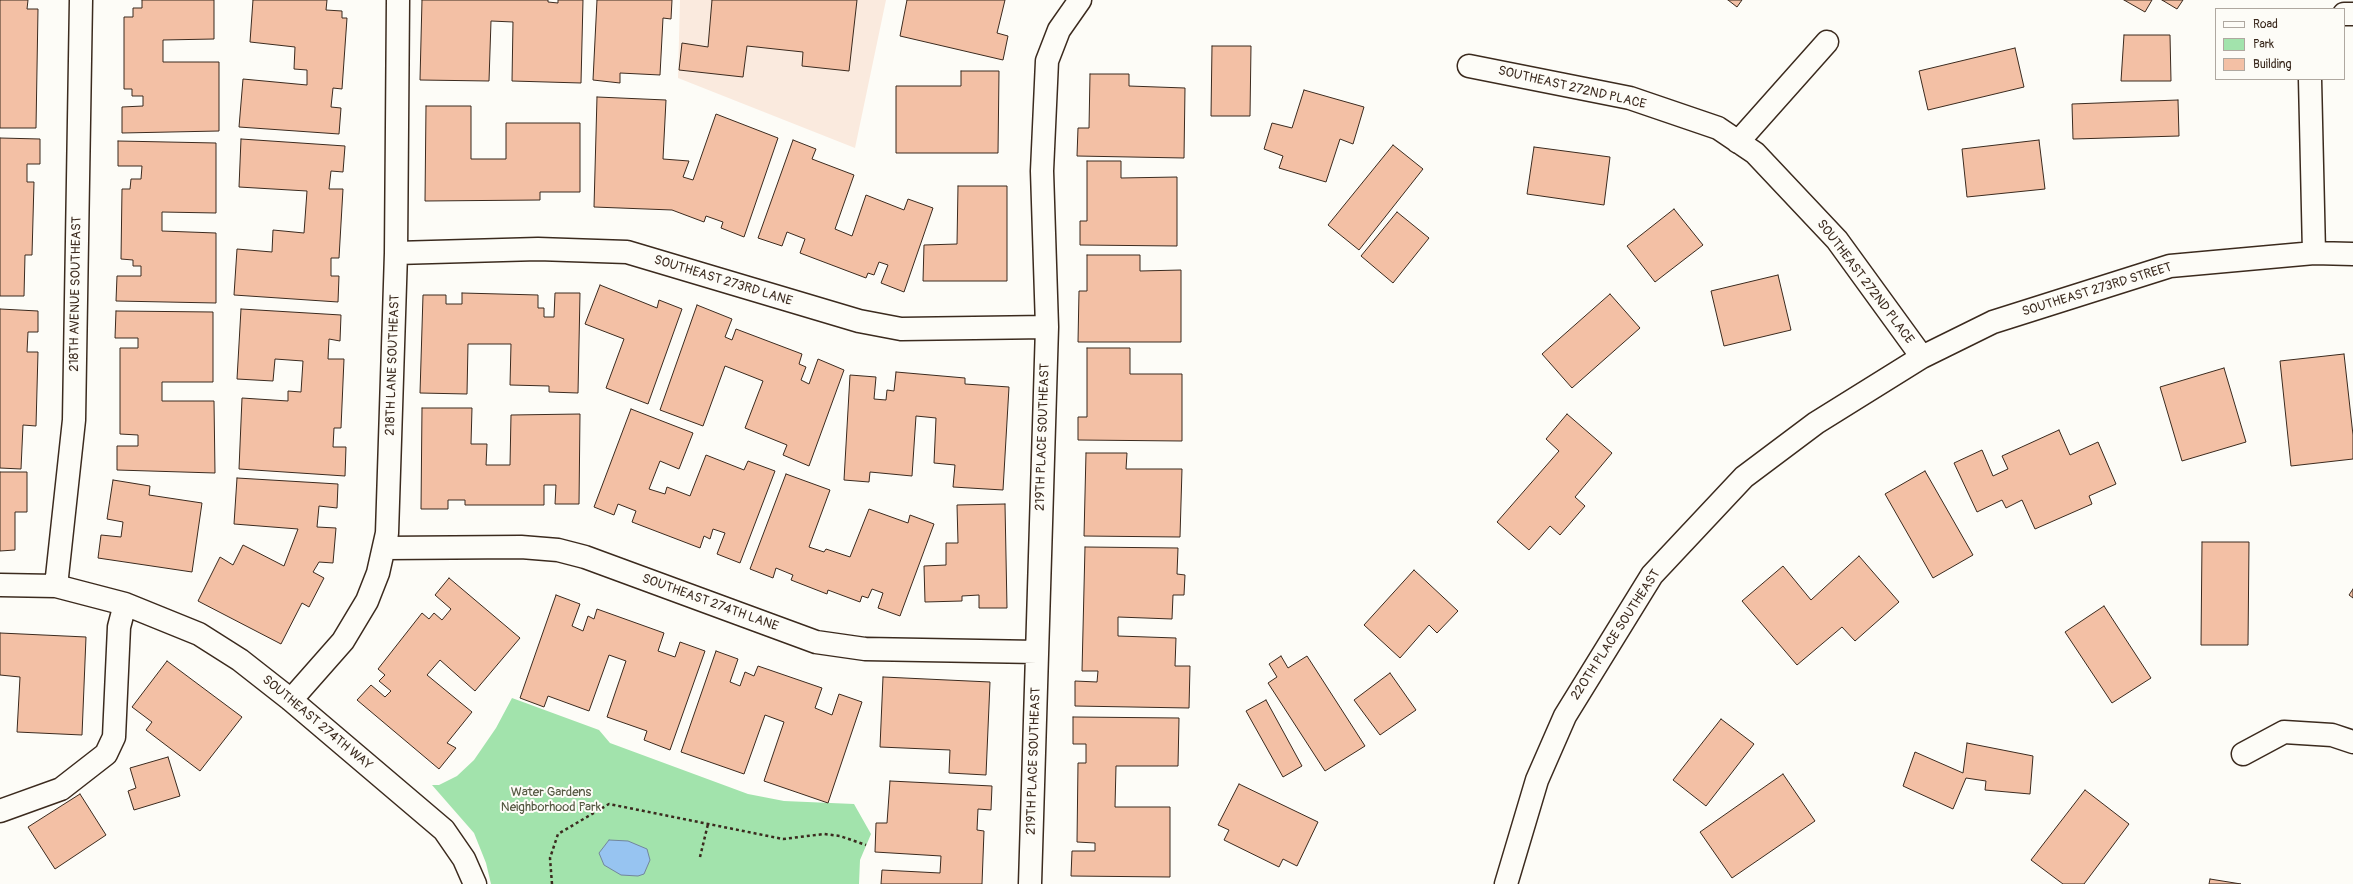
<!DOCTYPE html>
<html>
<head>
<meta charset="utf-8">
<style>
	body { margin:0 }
	#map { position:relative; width:2353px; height:884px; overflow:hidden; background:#fdfcf7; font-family:Pangolin,sans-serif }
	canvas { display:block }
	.legend { position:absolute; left:2215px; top:8px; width:130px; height:72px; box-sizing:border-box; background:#fdfcf7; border:1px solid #afa8a0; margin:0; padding:5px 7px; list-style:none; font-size:12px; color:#3b2a1e }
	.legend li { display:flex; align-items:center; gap:8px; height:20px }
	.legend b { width:20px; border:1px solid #afa8a0 }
</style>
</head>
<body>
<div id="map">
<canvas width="2353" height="884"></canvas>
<ul class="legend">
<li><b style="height:5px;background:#fdfcf7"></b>Road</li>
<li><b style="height:11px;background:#a2e3ac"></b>Park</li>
<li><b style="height:11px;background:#f3c0a5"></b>Building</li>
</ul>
</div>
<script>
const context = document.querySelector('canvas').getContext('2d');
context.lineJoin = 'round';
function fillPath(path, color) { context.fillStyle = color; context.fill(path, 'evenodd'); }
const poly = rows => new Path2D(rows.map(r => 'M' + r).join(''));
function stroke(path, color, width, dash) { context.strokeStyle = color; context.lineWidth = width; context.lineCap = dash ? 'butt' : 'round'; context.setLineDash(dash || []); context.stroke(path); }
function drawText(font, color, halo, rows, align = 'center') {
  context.font = font + ' Pangolin,sans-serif'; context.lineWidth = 4; context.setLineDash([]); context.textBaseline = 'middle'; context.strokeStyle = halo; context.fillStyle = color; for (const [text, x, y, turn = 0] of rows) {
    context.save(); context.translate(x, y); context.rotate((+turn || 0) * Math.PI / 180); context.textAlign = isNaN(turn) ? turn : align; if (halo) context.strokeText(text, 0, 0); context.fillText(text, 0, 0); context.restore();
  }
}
const built = poly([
	[680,0,886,0,855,148,678,78]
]);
const green = poly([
	[512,698,599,730,610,743,748,794,784,801,854,804,871,834,860,860,859,884,491,884,486,863,474,833,432,785,439,785,457,776,474,760,496,728]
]);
const water = poly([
	[609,840,628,841,647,849,650,860,644,874,638,876,621,875,604,865,599,853,609,840]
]);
const building = poly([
	[0,0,28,0,27,9,38,9,36,128,0,128,0,0],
	[142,0,214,0,214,39,163,40,163,62,219,62,219,131,122,133,122,107,143,106,143,96,132,96,132,89,124,89,124,17,133,17,133,8,142,8,142,0],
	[253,0,327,0,326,10,342,11,342,18,347,18,342,89,333,88,331,107,341,108,339,134,239,127,243,79,307,85,307,70,294,69,295,47,250,42,253,0],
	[422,0,548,0,548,2,558,3,558,0,583,0,581,83,512,81,513,22,491,21,489,81,420,80,422,0],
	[597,0,672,0,671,19,663,18,660,75,620,73,620,83,593,80,597,0],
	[712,0,857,0,849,71,802,66,803,52,747,46,743,77,679,70,682,43,708,47,712,0],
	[907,0,1005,0,997,33,1008,36,1003,60,900,36,907,0],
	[1728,0,1742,0,1737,7,1728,0],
	[2124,0,2152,0,2145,12,2124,0],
	[2162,0,2183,0,2177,9,2162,0],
	[2124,35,2170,35,2171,81,2121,81,2124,35],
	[1212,46,1251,46,1250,116,1211,116,1212,46],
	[2015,48,2024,87,1928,110,1919,71,2015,48],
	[961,71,999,71,998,153,896,153,896,86,961,86,961,71],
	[1090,74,1129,74,1129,86,1185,88,1184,158,1077,156,1078,128,1089,128,1090,74],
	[1304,90,1364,107,1353,144,1340,139,1326,182,1279,168,1283,156,1264,149,1272,123,1292,128,1304,90],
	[597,97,666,100,663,159,689,161,683,177,693,180,716,114,778,138,744,237,721,228,723,222,706,216,704,222,672,210,594,207,597,97],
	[2178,100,2179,136,2073,139,2072,104,2178,100],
	[426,106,471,106,471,159,506,159,506,123,580,123,580,192,540,192,540,200,425,201,426,106],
	[0,138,40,139,40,164,27,164,27,182,34,182,32,255,25,255,24,296,0,296,0,138],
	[241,139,345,146,343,172,331,171,329,189,343,189,339,258,331,258,331,276,339,276,338,302,234,295,237,249,272,252,273,230,304,233,307,191,239,187,241,139],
	[793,140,816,149,812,159,854,175,835,229,852,236,866,195,904,210,908,199,933,208,904,292,881,283,888,265,879,262,874,275,868,273,866,278,800,253,805,239,787,232,782,246,758,238,793,140],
	[2039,140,2045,189,1967,197,1962,149,2039,140],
	[118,141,216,143,216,213,162,212,162,231,216,233,216,303,116,301,117,276,141,276,141,266,133,266,133,260,121,259,122,189,130,189,131,179,141,179,142,166,118,166,118,141],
	[1393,145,1423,169,1359,250,1328,225,1393,145],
	[1534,147,1610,157,1604,205,1527,194,1534,147],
	[1087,161,1121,161,1121,178,1177,177,1177,246,1080,245,1080,221,1087,221,1087,161],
	[958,186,1007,186,1007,281,923,281,924,245,957,244,958,186],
	[1674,209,1703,245,1655,282,1627,246,1674,209],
	[1397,212,1429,238,1393,283,1361,256,1397,212],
	[1087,255,1140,255,1140,271,1181,270,1181,342,1078,342,1079,291,1087,291,1087,255],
	[1778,275,1791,330,1724,346,1711,291,1778,275],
	[600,285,657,308,659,300,682,309,648,404,606,388,624,339,585,324,600,285],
	[462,293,538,295,538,308,544,308,544,317,554,317,555,293,580,293,578,393,549,392,549,386,510,385,511,344,468,344,467,394,420,393,423,295,446,295,446,304,462,304,462,293],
	[1610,294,1640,328,1572,388,1542,354,1610,294],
	[697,305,732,319,725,337,732,340,736,329,802,354,799,364,806,367,801,380,809,384,818,359,844,370,809,466,783,455,787,445,745,428,763,381,725,366,703,426,660,410,697,305],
	[0,309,38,311,38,332,28,332,27,352,38,352,36,426,23,425,21,469,0,468,0,309],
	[241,309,341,315,340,341,329,339,328,359,344,359,341,428,334,428,333,447,346,447,345,476,239,469,242,398,288,401,288,391,301,392,303,361,275,359,273,381,237,379,241,309],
	[116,311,213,312,213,382,162,382,162,401,214,401,215,473,117,470,117,446,138,446,138,435,120,434,120,348,138,348,138,338,115,338,116,311],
	[1087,348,1130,348,1130,374,1182,374,1182,441,1078,440,1078,417,1087,417,1087,348],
	[2344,354,2353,435,2353,459,2291,466,2280,361,2344,354],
	[2224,368,2246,442,2182,461,2160,387,2224,368],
	[896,372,965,378,965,384,1009,387,1003,490,953,487,955,465,934,463,936,418,916,416,912,476,870,472,869,482,844,480,850,375,876,377,874,399,886,400,887,390,894,391,896,372],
	[422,408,472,408,471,444,487,444,486,465,510,465,511,415,580,414,579,504,555,504,556,485,544,485,544,505,465,505,465,500,448,500,448,509,421,509,422,408],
	[631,409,693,433,679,469,660,461,649,489,665,494,667,487,690,496,706,455,744,470,748,461,775,471,740,563,717,554,725,533,713,529,710,539,704,536,700,548,632,522,636,511,618,504,614,515,594,507,631,409],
	[1567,414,1612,453,1575,497,1585,506,1560,535,1550,526,1529,550,1497,522,1559,451,1546,439,1567,414],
	[2059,430,2070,455,2098,442,2116,484,2089,496,2092,504,2035,529,2022,500,2006,508,2002,500,1977,512,1954,463,1982,450,1993,476,2008,469,2002,456,2059,430],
	[1086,453,1127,453,1126,469,1182,469,1180,537,1084,536,1086,453],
	[1925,471,1973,555,1933,578,1885,494,1925,471],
	[0,472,27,472,27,512,15,512,15,550,0,551,0,472],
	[786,474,830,490,809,547,824,552,826,549,850,557,869,509,908,523,910,515,934,524,900,616,878,608,883,593,872,589,868,598,862,596,860,602,828,590,827,594,791,580,793,575,776,568,773,578,750,569,786,474],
	[237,478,338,484,337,508,319,506,317,527,336,528,333,563,319,562,313,572,324,578,309,607,302,603,281,644,198,601,220,557,233,565,243,545,284,566,298,529,234,524,237,478],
	[113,480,150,486,149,495,202,503,192,572,98,558,101,535,121,537,123,522,107,519,113,480],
	[1005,504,1007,608,979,608,979,595,962,596,962,601,925,602,924,566,946,565,946,543,958,543,957,505,1005,504],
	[2202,542,2249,542,2248,645,2201,645,2202,542],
	[1085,547,1178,548,1177,574,1185,575,1184,595,1173,595,1172,619,1118,617,1118,636,1176,638,1175,666,1190,666,1189,708,1075,706,1075,681,1097,682,1098,671,1082,671,1085,547],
	[1859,556,1899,602,1855,641,1842,627,1797,665,1742,601,1783,566,1811,600,1859,556],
	[1414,570,1458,611,1437,633,1429,625,1400,658,1364,625,1414,570],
	[449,578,520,638,475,691,440,660,427,675,472,712,447,743,456,748,439,769,357,700,371,685,385,697,391,691,379,681,385,675,378,669,422,613,429,619,434,613,442,620,451,609,435,595,449,578],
	[2353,589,2353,598,2349,595,2353,589],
	[556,595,580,604,572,626,583,631,588,616,594,619,597,609,664,633,658,651,675,657,680,642,705,651,670,750,644,740,647,731,607,717,626,661,609,655,589,711,548,696,544,707,520,698,556,595],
	[2104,606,2151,678,2112,703,2065,632,2104,606],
	[0,633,86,637,82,735,17,732,20,677,0,675,0,633],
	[716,651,738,659,730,682,740,686,745,672,754,676,758,666,822,688,815,708,832,715,839,694,862,702,828,803,764,781,784,722,765,715,744,774,681,752,716,651],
	[1281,656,1288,668,1307,656,1365,746,1325,771,1268,683,1277,677,1269,664,1281,656],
	[167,661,242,717,200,771,146,730,152,722,132,707,167,661],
	[1390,673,1416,710,1380,735,1354,700,1390,673],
	[883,677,990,682,986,775,949,773,950,750,880,747,883,677],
	[1266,700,1302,766,1283,777,1246,711,1266,700],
	[1073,717,1179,718,1178,766,1116,766,1115,807,1170,807,1170,877,1071,876,1072,851,1095,851,1095,843,1077,842,1078,763,1086,763,1086,744,1073,744,1073,717],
	[1721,719,1754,744,1706,806,1673,780,1721,719],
	[1967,743,2033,756,2030,794,1985,790,1986,781,1966,778,1953,809,1903,786,1915,752,1963,773,1967,743],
	[168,757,180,796,134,810,128,791,136,788,130,768,168,757],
	[1783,774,1815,821,1732,878,1700,832,1783,774],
	[890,781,992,786,991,810,978,809,977,830,984,831,982,884,881,884,882,870,940,873,941,856,875,852,876,823,887,823,890,781],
	[1239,784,1318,822,1297,866,1283,859,1279,867,1224,840,1229,830,1218,825,1239,784],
	[2085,790,2129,824,2084,884,2063,884,2031,860,2085,790],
	[80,794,106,835,55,869,28,827,80,794],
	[2210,879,2241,884,2209,884,2210,879]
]);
const path = poly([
	[700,857,708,824],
	[552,884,550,858,558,834,609,804,783,839,824,834,840,836,866,845]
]);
const minor = poly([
	[2344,14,2353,14],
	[1469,66,1630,98,1718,128,1755,153,1837,240,1922,357],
	[2310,79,2314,253],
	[1738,142,1827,42],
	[396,253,538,249,627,252,859,321,901,329,1047,327],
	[385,548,521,547,558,550,585,557,816,642,865,649,1037,652],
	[0,585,56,586,125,604,199,634,240,660,291,700,444,830,464,859,475,884],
	[56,586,74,420,81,0],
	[291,700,343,641,367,601,378,573,387,533,396,253,398,0],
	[2243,754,2284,732,2332,735,2353,742],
	[0,811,61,789,106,754,114,737,119,627,125,604],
	[1030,884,1047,327,1042,171,1047,61,1059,30,1080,0],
	[1506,884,1537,780,1565,716,1652,575,1744,477,1816,423,1922,357,1993,322,2170,266,2314,253,2353,254]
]);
const streetNames = [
	["SOUTHEAST 272ND PLACE",1572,88,13],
	["SOUTHEAST 273RD LANE",723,281,17],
	["SOUTHEAST 272ND PLACE",1865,282,53],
	["SOUTHEAST 273RD STREET",2097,290,-17],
	["218TH AVENUE SOUTHEAST",76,294,-89],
	["218TH LANE SOUTHEAST",393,365,-88],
	["219TH PLACE SOUTHEAST",1043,437,-88],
	["SOUTHEAST 274TH LANE",710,603,20],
	["220TH PLACE SOUTHEAST",1616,635,-57],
	["SOUTHEAST 274TH WAY",317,723,40],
	["219TH PLACE SOUTHEAST",1034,761,-88]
];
const parkNames = [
	["Water Gardens",551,793],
	["Neighborhood Park",551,808]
];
fillPath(built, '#faeade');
fillPath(green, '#a2e3ac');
fillPath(water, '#97c4f1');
stroke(water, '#72869d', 1);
fillPath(building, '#f3c0a5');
stroke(building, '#3b2a1e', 1);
stroke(minor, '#3b2a1e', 25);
stroke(path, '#3b2a1e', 2.5, [3, 3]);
stroke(minor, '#fdfcf7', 22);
drawText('13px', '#3b2a1e', '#fdfcf7', streetNames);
drawText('13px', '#555842', '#fdfcf7', parkNames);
</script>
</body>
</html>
